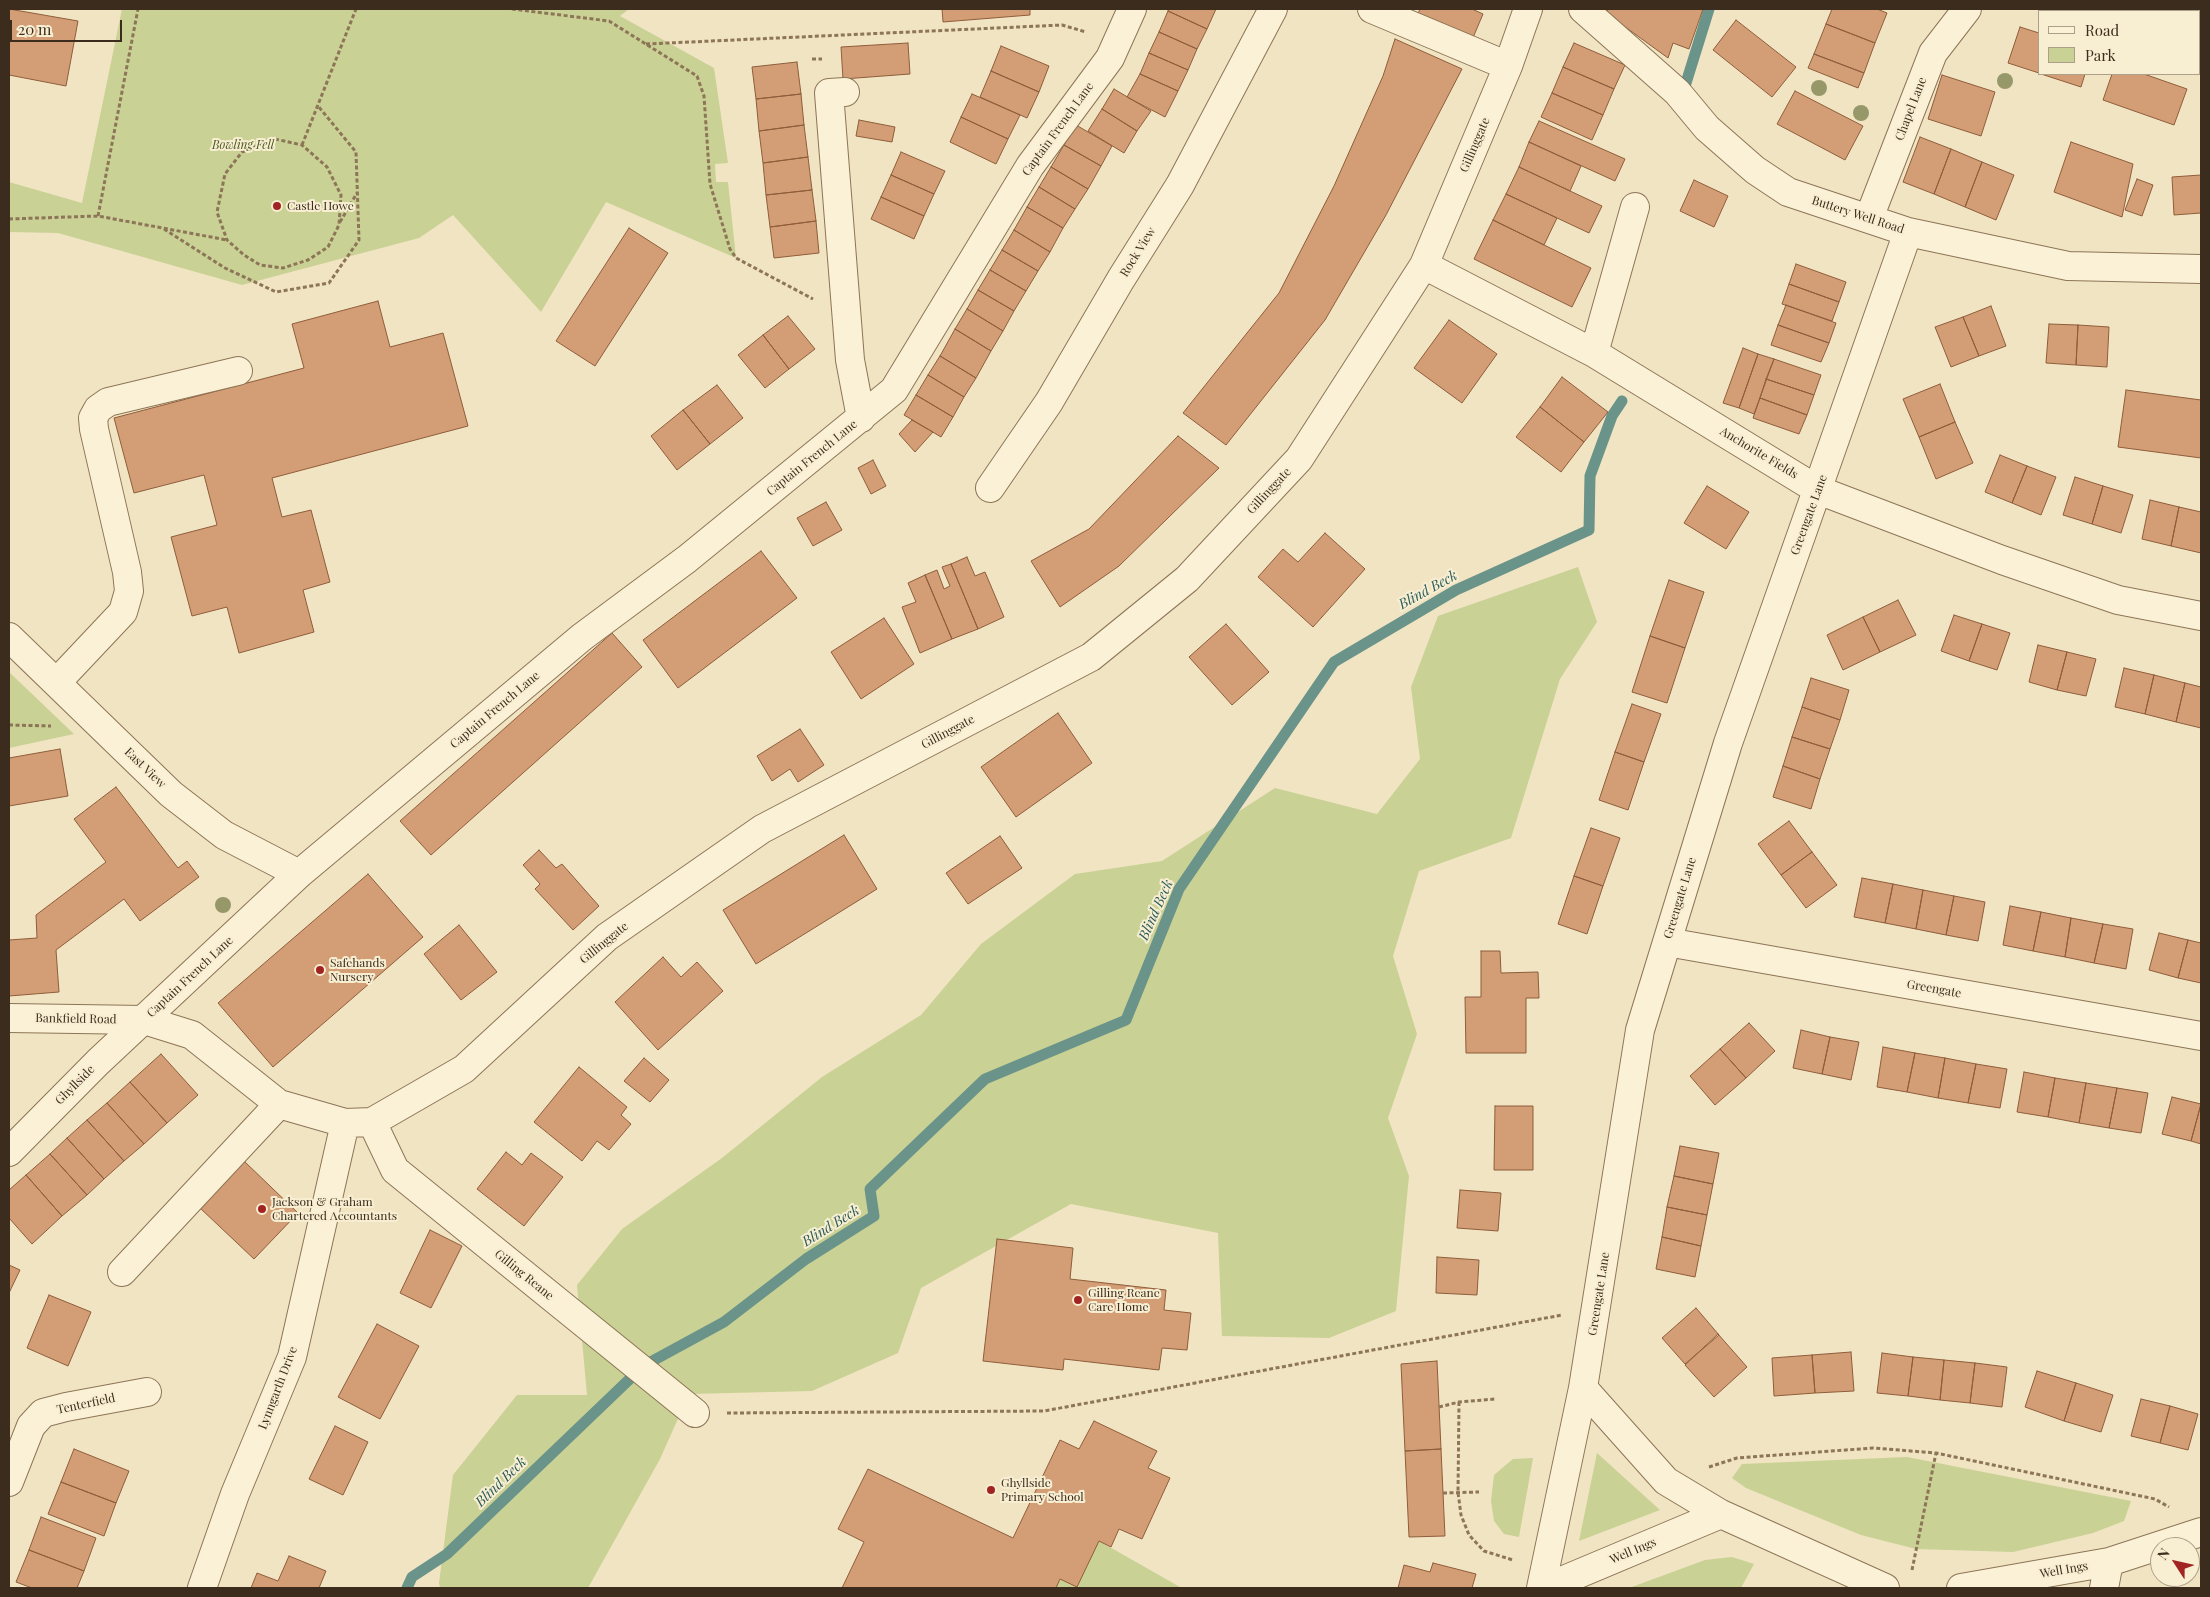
<!DOCTYPE html>
<html>
<head>
<meta charset="utf-8">
<style>
	body { margin:0 }
	#map { position:relative; width:2210px; height:1597px; overflow:hidden; background:#f1e4c2; font-family:"Playfair Display",serif }
	canvas { display:block }
	.frame { position:absolute; inset:0; border:10px solid #3b2c1d; pointer-events:none }
	.legend { position:absolute; left:2038px; top:10px; width:162px; height:65px; box-sizing:border-box; background:#f8eed2; border:1px solid #aca08a; margin:0; padding:6px 9px; list-style:none; font-size:15px; color:#3b2c1d }
	.legend li { display:flex; align-items:center; gap:10px; height:25px }
	.legend b { width:25px; border:1px solid #aca08a }
	.north { position:absolute; left:2150px; top:1537px; width:50px; height:50px; box-sizing:border-box; background:#f8eed2; border:1px solid #aca08a; border-radius:50%; rotate:305deg; font-size:14px; font-weight:700; line-height:20px; text-align:center; color:#3b2c1d }
	.north::after { content:''; display:block; margin:auto; width:18px; height:22px; background:#a12423; clip-path:polygon(50% 0,100% 100%,50% 72%,0 100%) }
	.scale { position:absolute; left:10px; top:20px; width:112px; height:22px; box-sizing:border-box; border:2px solid #3b2c1d; border-top:0; padding-left:6px; font-size:15px; line-height:18px; white-space:nowrap; color:#3b2c1d; -webkit-text-stroke:4px #f8eed2; paint-order:stroke }
</style>
</head>
<body>
<div id="map">
<canvas width="2210" height="1597"></canvas>
<div class="frame"></div>
<ul class="legend">
<li><b style="height:6px;background:#fbf1d6"></b>Road</li>
<li><b style="height:14px;background:#c9d195"></b>Park</li>
</ul>
<div class="north">N</div>
<div class="scale">20 m</div>
</div>
<script>
const context = document.querySelector('canvas').getContext('2d');
context.lineJoin = 'round';
function fillPath(path, color) { context.fillStyle = color; context.fill(path, 'evenodd'); }
const poly = rows => new Path2D(rows.map(r => 'M' + r).join(''));
function stroke(path, color, width, dash) { context.strokeStyle = color; context.lineWidth = width; context.lineCap = dash ? 'butt' : 'round'; context.setLineDash(dash || []); context.stroke(path); }
function drawText(font, color, halo, rows, align = 'center') {
  context.font = font + ' "Playfair Display",serif'; context.lineWidth = 4; context.setLineDash([]); context.textBaseline = 'middle'; context.strokeStyle = halo; context.fillStyle = color; for (const [text, x, y, turn = 0] of rows) {
    context.save(); context.translate(x, y); context.rotate((+turn || 0) * Math.PI / 180); context.textAlign = isNaN(turn) ? turn : align; if (halo) context.strokeText(text, 0, 0); context.fillText(text, 0, 0); context.restore();
  }
}
const green = poly([
	[122,9,629,9,620,16,714,68,728,163,715,164,716,182,728,182,736,258,606,202,541,312,453,215,419,238,242,285,58,233,9,232,9,182,82,203],
	[1578,567,1597,622,1560,679,1511,838,1419,871,1393,956,1417,1034,1388,1118,1409,1176,1396,1311,1329,1338,1222,1336,1218,1233,1071,1204,921,1288,898,1353,812,1391,689,1394,660,1459,588,1588,440,1588,439,1583,453,1475,517,1395,587,1395,577,1285,622,1229,722,1158,822,1077,921,1015,981,944,1075,874,1162,861,1275,788,1377,814,1420,759,1411,687,1438,616],
	[9,672,74,734,9,748],
	[1597,1453,1660,1510,1579,1541],
	[1907,1457,2131,1501,2124,1521,2093,1533,2013,1552,1916,1549,1861,1535,1746,1488,1732,1478,1742,1464],
	[1533,1458,1519,1537,1504,1534,1494,1521,1491,1501,1494,1475,1513,1459],
	[1099,1541,1180,1587,1185,1588,1056,1588,1060,1579],
	[1732,1557,1754,1564,1741,1588,1629,1588,1705,1560]
]);
const stream = poly([
	[1686,83,1709,9],
	[645,1365,724,1322,806,1259,874,1216,870,1189,985,1079,1126,1020,1179,889,1334,662,1456,590,1589,530,1590,476,1612,416,1622,401],
	[407,1588,412,1577,447,1554,636,1373]
]);
const building = poly([
	[9,9,78,21,66,86,9,75,9,9],
	[942,9,1030,9,1030,15,943,22,942,9],
	[1169,9,1216,9,1207,29,1168,11,1169,9],
	[1420,9,1472,9,1483,14,1472,40,1417,16,1420,9],
	[1608,9,1703,9,1689,49,1673,43,1668,58,1606,13,1608,9],
	[1832,9,1877,9,1887,13,1875,43,1826,24,1832,9],
	[1168,11,1207,29,1197,49,1159,32,1168,11],
	[1736,20,1796,67,1772,97,1713,50,1736,20],
	[1826,24,1875,43,1864,73,1814,54,1826,24],
	[2020,27,2039,33,2039,73,2008,63,2020,27],
	[1159,32,1197,49,1188,70,1149,53,1159,32],
	[1395,39,1462,69,1386,215,1325,320,1226,445,1183,413,1279,293,1334,186,1383,76,1395,39],
	[908,43,910,74,843,79,841,47,908,43],
	[1574,43,1625,65,1614,89,1563,67,1574,43],
	[1001,46,1049,66,1039,92,991,71,1001,46],
	[1149,53,1188,70,1178,91,1140,74,1149,53],
	[1814,54,1864,73,1858,88,1808,68,1814,54],
	[797,62,801,94,756,99,752,67,797,62],
	[1563,67,1614,89,1603,115,1552,93,1563,67],
	[991,71,1039,92,1027,118,980,97,991,71],
	[1140,74,1178,91,1165,117,1127,97,1140,74],
	[2041,74,2085,74,2081,87,2041,74],
	[2112,74,2144,74,2187,89,2174,125,2103,100,2112,74],
	[1942,75,1995,92,1981,136,1928,119,1942,75],
	[1114,89,1151,111,1137,131,1102,109,1114,89],
	[1795,91,1863,126,1845,160,1777,124,1795,91],
	[1552,93,1603,115,1592,140,1541,117,1552,93],
	[801,94,804,125,759,131,756,99,801,94],
	[972,94,1020,115,1008,139,961,117,972,94],
	[1102,109,1137,131,1124,153,1088,131,1102,109],
	[961,117,1008,139,996,164,950,142,961,117],
	[859,120,895,127,892,142,856,136,859,120],
	[1539,121,1625,159,1615,181,1529,142,1539,121],
	[804,125,808,157,763,163,759,131,804,125],
	[1076,125,1112,146,1101,166,1064,145,1076,125],
	[1920,137,1951,149,1934,194,1903,182,1920,137],
	[1529,142,1581,166,1570,191,1519,167,1529,142],
	[2071,142,2133,164,2122,217,2054,192,2071,142],
	[1064,145,1101,166,1088,189,1051,167,1064,145],
	[1951,149,1982,162,1965,207,1934,194,1951,149],
	[901,152,945,171,934,194,891,175,901,152],
	[808,157,812,190,766,195,763,163,808,157],
	[1982,162,2014,175,1996,220,1965,207,1982,162],
	[1051,167,1088,189,1075,209,1039,187,1051,167],
	[1519,167,1602,206,1589,233,1506,194,1519,167],
	[891,175,934,194,924,216,881,197,891,175],
	[2201,175,2201,213,2174,215,2172,177,2201,175],
	[2137,179,2153,185,2142,216,2125,210,2137,179],
	[1694,180,1728,196,1714,227,1680,211,1694,180],
	[1039,187,1075,209,1063,228,1027,207,1039,187],
	[812,190,816,221,770,227,766,195,812,190],
	[1506,194,1557,218,1544,245,1493,220,1506,194],
	[881,197,924,216,914,239,871,219,881,197],
	[1027,207,1063,228,1050,252,1014,230,1027,207],
	[1493,220,1591,268,1572,307,1474,259,1493,220],
	[816,221,819,253,774,258,770,227,816,221],
	[629,228,668,253,595,366,556,341,629,228],
	[1014,230,1050,252,1038,271,1002,250,1014,230],
	[1002,250,1038,271,1026,291,990,270,1002,250],
	[1796,264,1846,282,1839,302,1789,284,1796,264],
	[990,270,1026,291,1014,311,978,290,990,270],
	[1789,284,1839,302,1832,321,1782,304,1789,284],
	[978,290,1014,311,1003,331,967,309,978,290],
	[378,301,390,347,443,333,468,426,272,478,282,517,311,510,330,582,303,590,314,632,239,653,227,607,192,616,171,537,217,525,204,475,134,493,114,418,304,368,292,324,378,301],
	[1786,305,1836,323,1829,343,1778,325,1786,305],
	[1991,306,2006,346,1979,356,1963,317,1991,306],
	[967,309,1003,331,991,351,955,329,967,309],
	[788,316,815,349,789,369,763,335,788,316],
	[1963,317,1979,356,1951,367,1935,327,1963,317],
	[1449,320,1497,354,1462,403,1414,368,1449,320],
	[2049,324,2078,325,2076,365,2046,363,2049,324],
	[1778,325,1829,343,1821,362,1771,345,1778,325],
	[2078,325,2109,327,2107,367,2076,365,2078,325],
	[955,329,991,351,976,378,940,356,955,329],
	[763,335,789,369,765,388,738,355,763,335],
	[1743,348,1758,354,1739,408,1723,403,1743,348],
	[1758,354,1774,359,1754,414,1739,408,1758,354],
	[940,356,976,378,964,397,928,375,940,356],
	[1774,359,1821,375,1814,395,1766,379,1774,359],
	[928,375,964,397,953,417,916,395,928,375],
	[1562,377,1608,412,1584,442,1540,407,1562,377],
	[1766,379,1814,395,1807,415,1760,398,1766,379],
	[1940,384,1955,422,1919,437,1903,399,1940,384],
	[717,385,743,418,710,444,683,410,717,385],
	[2126,390,2201,400,2201,458,2118,447,2126,390],
	[916,395,953,417,941,437,904,415,916,395],
	[1760,398,1807,415,1799,434,1753,418,1760,398],
	[1540,407,1584,442,1561,472,1516,437,1540,407],
	[683,410,710,444,677,470,651,436,683,410],
	[912,420,933,432,915,452,899,434,912,420],
	[1955,422,1973,463,1936,479,1919,437,1955,422],
	[1178,436,1219,468,1119,566,1060,607,1031,561,1089,529,1178,436],
	[2000,455,2027,466,2012,503,1985,492,2000,455],
	[873,460,886,486,871,494,858,468,873,460],
	[2027,466,2056,477,2041,515,2012,503,2027,466],
	[2075,477,2103,486,2092,524,2063,515,2075,477],
	[1707,486,1749,512,1726,549,1684,523,1707,486],
	[2103,486,2133,495,2121,533,2092,524,2103,486],
	[2150,500,2179,507,2171,546,2142,539,2150,500],
	[826,502,842,530,813,546,797,518,826,502],
	[2179,507,2201,512,2201,553,2171,546,2179,507],
	[1325,533,1365,569,1313,627,1258,577,1283,549,1298,562,1325,533],
	[761,551,797,598,678,688,643,640,761,551],
	[967,557,975,576,985,572,1004,617,978,629,951,564,967,557],
	[951,564,978,629,952,639,925,575,937,570,944,589,950,586,942,567,951,564],
	[925,575,952,639,920,653,902,607,916,602,908,583,925,575],
	[1669,580,1704,592,1685,648,1650,636,1669,580],
	[1898,600,1916,635,1880,652,1863,617,1898,600],
	[1954,615,1982,624,1969,661,1941,651,1954,615],
	[1863,617,1880,652,1843,670,1827,635,1863,617],
	[884,618,914,664,861,699,831,652,884,618],
	[1226,624,1269,672,1232,705,1189,657,1226,624],
	[1982,624,2010,633,1997,670,1969,661,1982,624],
	[612,633,642,667,431,855,400,821,612,633],
	[1650,636,1685,648,1667,703,1632,692,1650,636],
	[2038,645,2067,652,2057,690,2029,682,2038,645],
	[2067,652,2096,659,2086,696,2057,690,2067,652],
	[2124,668,2154,675,2145,714,2115,707,2124,668],
	[2154,675,2185,683,2176,722,2145,714,2154,675],
	[1811,678,1849,690,1840,720,1802,707,1811,678],
	[2185,683,2201,687,2201,728,2176,722,2185,683],
	[1632,704,1661,714,1644,762,1615,752,1632,704],
	[1802,707,1840,720,1830,749,1792,737,1802,707],
	[1058,713,1092,763,1016,817,981,767,1058,713],
	[800,729,824,765,798,782,790,769,772,781,757,756,800,729],
	[1792,737,1830,749,1820,779,1783,766,1792,737],
	[60,749,68,796,9,806,9,758,60,749],
	[1615,752,1644,762,1628,810,1599,800,1615,752],
	[1783,766,1820,779,1811,809,1773,797,1783,766],
	[116,787,178,868,187,861,199,877,140,921,124,899,56,950,59,992,9,996,9,940,37,938,36,915,106,862,74,819,116,787],
	[1789,821,1812,852,1781,875,1758,844,1789,821],
	[1591,828,1620,838,1603,886,1574,876,1591,828],
	[844,835,877,889,756,964,723,910,844,835],
	[1000,836,1022,868,968,904,946,873,1000,836],
	[539,850,556,868,562,864,599,906,573,930,535,889,540,884,523,865,539,850],
	[1812,852,1837,885,1806,908,1781,875,1812,852],
	[368,874,423,937,273,1067,218,1003,368,874],
	[1574,876,1603,886,1587,934,1558,924,1574,876],
	[1862,878,1893,884,1885,923,1854,917,1862,878],
	[1893,884,1923,890,1916,929,1885,923,1893,884],
	[1923,890,1954,896,1946,935,1916,929,1923,890],
	[1954,896,1985,902,1978,941,1946,935,1954,896],
	[2010,906,2041,912,2033,951,2003,945,2010,906],
	[2041,912,2071,918,2065,957,2033,951,2041,912],
	[2071,918,2103,924,2094,963,2065,957,2071,918],
	[2103,924,2133,929,2126,969,2094,963,2103,924],
	[459,925,497,972,461,1000,424,954,459,925],
	[2159,933,2188,940,2178,978,2149,970,2159,933],
	[2188,940,2201,943,2201,983,2178,978,2188,940],
	[1481,951,1500,951,1501,973,1538,972,1539,998,1526,998,1526,1053,1466,1053,1465,997,1481,997,1481,951],
	[663,957,681,977,697,962,723,991,658,1050,615,1002,663,957],
	[1749,1023,1775,1051,1746,1078,1720,1049,1749,1023],
	[1801,1030,1830,1037,1822,1074,1793,1068,1801,1030],
	[1830,1037,1859,1042,1851,1080,1822,1074,1830,1037],
	[1883,1047,1915,1053,1907,1092,1877,1087,1883,1047],
	[1720,1049,1746,1078,1715,1105,1690,1076,1720,1049],
	[1915,1053,1945,1058,1938,1098,1907,1092,1915,1053],
	[161,1054,198,1095,167,1123,130,1082,161,1054],
	[644,1058,669,1080,650,1102,624,1081,644,1058],
	[1945,1058,1976,1064,1968,1103,1938,1098,1945,1058],
	[1976,1064,2007,1069,2000,1108,1968,1103,1976,1064],
	[579,1067,627,1107,621,1115,631,1124,609,1150,597,1141,582,1161,534,1122,579,1067],
	[2024,1072,2055,1078,2048,1117,2017,1112,2024,1072],
	[2055,1078,2086,1083,2079,1123,2048,1117,2055,1078],
	[130,1082,167,1123,144,1144,107,1103,130,1082],
	[2086,1083,2117,1088,2109,1128,2079,1123,2086,1083],
	[2117,1088,2148,1093,2141,1133,2109,1128,2117,1088],
	[2172,1097,2201,1104,2191,1141,2162,1134,2172,1097],
	[107,1103,144,1144,124,1161,87,1120,107,1103],
	[2201,1104,2201,1144,2191,1141,2201,1104],
	[1495,1106,1533,1106,1533,1170,1494,1170,1495,1106],
	[87,1120,124,1161,104,1179,67,1138,87,1120],
	[67,1138,104,1179,87,1195,50,1154,67,1138],
	[1680,1146,1719,1153,1713,1184,1674,1176,1680,1146],
	[506,1152,522,1165,531,1153,563,1177,524,1226,477,1189,506,1152],
	[50,1154,87,1195,62,1216,26,1175,50,1154],
	[244,1161,298,1213,254,1259,200,1208,244,1161],
	[26,1175,62,1216,32,1244,9,1218,9,1190,26,1175],
	[1674,1176,1713,1184,1707,1215,1667,1207,1674,1176],
	[1460,1190,1501,1193,1498,1231,1457,1228,1460,1190],
	[1667,1207,1707,1215,1701,1246,1662,1237,1667,1207],
	[430,1230,462,1246,431,1308,400,1293,430,1230],
	[1662,1237,1701,1246,1695,1277,1656,1269,1662,1237],
	[997,1239,1073,1248,1070,1279,1166,1290,1164,1310,1191,1313,1187,1350,1162,1348,1159,1370,1064,1359,1063,1370,983,1361,997,1239],
	[1437,1257,1479,1260,1477,1295,1436,1293,1437,1257],
	[9,1265,20,1270,9,1293,9,1265],
	[49,1295,91,1312,68,1366,27,1348,49,1295],
	[1696,1308,1719,1335,1685,1364,1662,1338,1696,1308],
	[377,1324,419,1346,380,1419,338,1397,377,1324],
	[1718,1334,1747,1367,1714,1397,1685,1365,1718,1334],
	[1851,1352,1854,1391,1815,1393,1812,1355,1851,1352],
	[1882,1353,1913,1357,1908,1396,1877,1393,1882,1353],
	[1812,1355,1815,1393,1774,1396,1772,1358,1812,1355],
	[1913,1357,1944,1360,1940,1400,1908,1396,1913,1357],
	[1944,1360,1975,1363,1970,1403,1940,1400,1944,1360],
	[1437,1361,1441,1449,1405,1451,1401,1364,1437,1361],
	[1975,1363,2007,1367,2002,1407,1970,1403,1975,1363],
	[2037,1371,2076,1383,2064,1421,2025,1407,2037,1371],
	[2076,1383,2113,1395,2101,1432,2064,1421,2076,1383],
	[2141,1399,2170,1406,2160,1443,2131,1436,2141,1399],
	[2170,1406,2198,1414,2188,1450,2160,1443,2170,1406],
	[1094,1421,1157,1451,1148,1468,1170,1478,1142,1539,1119,1529,1111,1547,1099,1541,1077,1587,1060,1579,1056,1588,842,1588,864,1542,838,1529,868,1469,1013,1538,1060,1440,1079,1449,1094,1421],
	[335,1426,368,1442,343,1495,309,1479,335,1426],
	[74,1449,129,1471,116,1503,61,1482,74,1449],
	[1441,1449,1445,1536,1409,1537,1405,1451,1441,1449],
	[61,1482,116,1503,104,1536,48,1514,61,1482],
	[41,1517,96,1538,84,1571,29,1550,41,1517],
	[29,1550,84,1571,77,1588,32,1588,16,1582,29,1550],
	[289,1556,326,1571,319,1588,251,1588,257,1573,278,1581,289,1556],
	[1433,1563,1476,1574,1472,1588,1398,1588,1404,1565,1430,1572,1433,1563]
]);
const path = poly([
	[512,9,609,21,697,76,704,96,710,184,730,249,736,258,813,299],
	[646,44,1062,25,1086,32],
	[812,59,822,59],
	[275,139,302,145,327,167,341,195,339,225,328,247,308,260,283,268,260,265,244,255,227,240,217,212,225,174,242,152,275,139],
	[302,145,356,9],
	[98,216,138,9],
	[9,219,98,216,227,240],
	[340,222,357,193],
	[164,229,225,268,276,292,329,283,359,240,356,152,318,106],
	[9,725,51,726],
	[1459,1402,1458,1492,1461,1515,1469,1535,1484,1551,1513,1560],
	[1439,1407,1459,1402,1495,1399],
	[727,1413,1044,1411,1562,1315],
	[1709,1467,1737,1458,1873,1448,1936,1453,2155,1499,2169,1507],
	[1443,1493,1479,1492],
	[1912,1570,1936,1453]
]);
const minor = poly([
	[1372,9,1508,66],
	[1583,9,1677,92,1707,128,1755,170,1788,192,1908,232,2068,266,2201,269],
	[2091,9,2099,11],
	[845,92,829,93,850,360,861,418],
	[1869,218,1933,53,1967,9],
	[1424,265,1594,353,1818,490,2002,560,2118,600,2201,616],
	[1594,353,1635,207],
	[990,488,1049,402,1121,279,1180,185,1273,9],
	[9,637,171,794,224,835,299,874],
	[57,682,123,612,129,591,127,572,94,429,93,418,98,409,108,402,238,371],
	[1667,942,2201,1036],
	[9,1018,144,1020,192,1035,279,1104,345,1123,372,1122,464,1069,607,937,762,829,1091,657,1187,579,1299,459,1424,265,1508,66,1528,9],
	[372,1122,395,1170,695,1413],
	[9,1152,98,1062,299,874,582,637,687,559,894,390,1030,166,1110,58,1132,9],
	[122,1272,279,1104],
	[1583,1388,1666,1481,1721,1514,1885,1588],
	[9,1482,31,1426,43,1413,66,1407,147,1392],
	[202,1588,235,1494,292,1357,345,1123],
	[1541,1588,1583,1388,1640,1030,1728,743,1908,232],
	[1545,1588,1721,1514],
	[1961,1588,2109,1562,2201,1532],
	[2104,1588,2109,1562]
]);
const trees = [
	[2005,81],
	[1819,88],
	[1861,113],
	[223,905]
];
const markers = [
	[277,206,5,"#a12423"],
	[320,970,5,"#a12423"],
	[262,1209,5,"#a12423"],
	[1078,1300,5,"#a12423"],
	[991,1490,5,"#a12423"]
];
const streetNames = [
	["Chapel Lane",1911,109,-69],
	["Captain French Lane",1058,129,-54],
	["Gillinggate",1475,145,-67],
	["Buttery Well Road",1858,215,18],
	["Rock View",1138,252,-58],
	["Anchorite Fields",1759,453,31],
	["Captain French Lane",812,458,-39],
	["Gillinggate",1269,491,-47],
	["Greengate Lane",1809,515,-70],
	["Captain French Lane",495,710,-40],
	["Gillinggate",948,732,-28],
	["East View",145,768,44],
	["Greengate Lane",1680,898,-73],
	["Gillinggate",604,943,-39],
	["Captain French Lane",190,977,-43],
	["Greengate",1934,989,10],
	["Bankfield Road",76,1019,1],
	["Ghyllside",75,1085,-45],
	["Gilling Reane",524,1275,39],
	["Greengate Lane",1599,1294,-81],
	["Lynngarth Drive",278,1388,-69],
	["Tenterfield",86,1404,-12],
	["Well Ings",1633,1551,-23],
	["Well Ings",2064,1570,-10]
];
const parkNames = [
	["Bowling Fell",243,145]
];
const poiNames = [
	["Castle Howe",287,206],
	["Safehands",330,963],
	["Nursery",330,977],
	["Jackson & Graham",272,1202],
	["Chartered Accountants",272,1216],
	["Gilling Reane",1088,1293],
	["Care Home",1088,1307],
	["Ghyllside",1001,1483],
	["Primary School",1001,1497]
];
const waterNames = [
	["Blind Beck",1428,590,-29],
	["Blind Beck",1156,910,-66],
	["Blind Beck",831,1226,-32],
	["Blind Beck",501,1482,-44]
];
fillPath(green, '#c9d195');
stroke(stream, '#6a9389', 11);
fillPath(building, '#d39d75');
stroke(building, '#8e5d3b', 1);
stroke(minor, '#8d7557', 30);
stroke(path, '#8d7557', 3, [4, 2.5]);
stroke(minor, '#fbf1d6', 28);
context.fillStyle = '#96986a';
for (const [x, y] of trees) { context.beginPath(); context.arc(x, y, 8, 0, 2 * Math.PI); context.fill(); }
for (const [x, y, r, color] of markers) { const dot = new Path2D(); dot.arc(x, y, r, 0, 2 * Math.PI); context.fillStyle = color; context.fill(dot); stroke(dot, '#f8eed2', 2); }
drawText('12px', '#3b2c1d', '#f8eed2', streetNames);
drawText('italic 12px', '#4b5a22', '#f8eed2', parkNames);
drawText('12px', '#3b2c1d', '#f8eed2', poiNames, 'left');
drawText('italic 14px', '#2b5c5a', '#f8eed2', waterNames);
</script>
</body>
</html>
